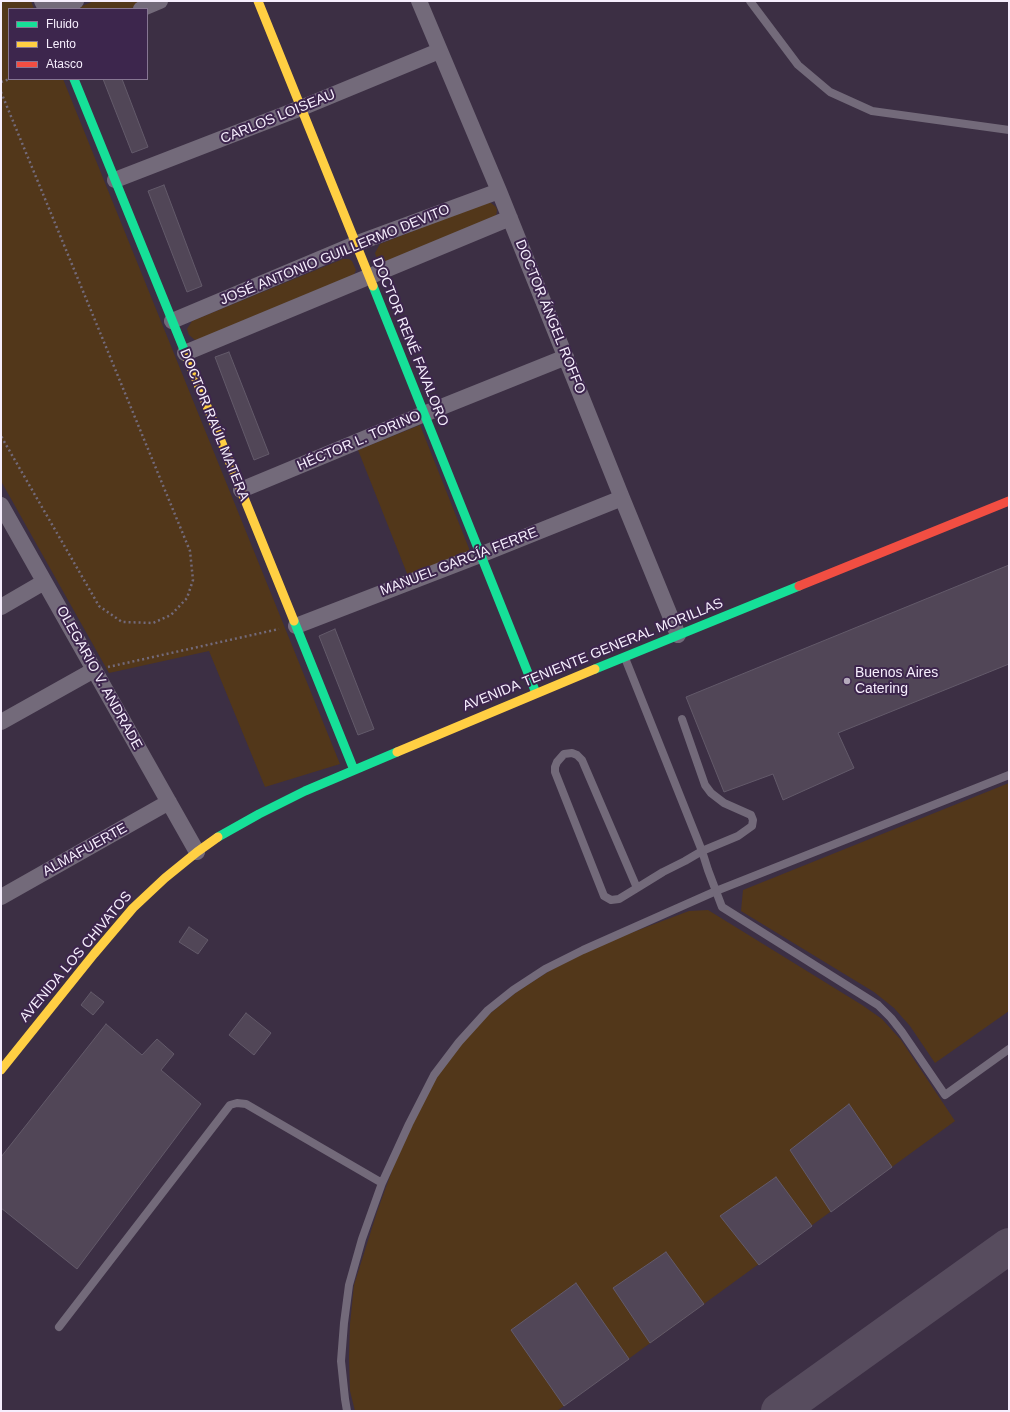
<!DOCTYPE html>
<html>
<head>
<meta charset="utf-8">
<style>
	body { margin:0 }
	#map { position:relative; width:1010px; height:1412px; overflow:hidden; background:#3c2f44; font-family:Arial,sans-serif }
	canvas { display:block }
	.frame { position:absolute; inset:0; border:2px solid #f6eefd; pointer-events:none }
	.legend { position:absolute; left:8px; top:8px; width:140px; height:72px; box-sizing:border-box; background:#3d264d; border:1px solid #877693; margin:0; padding:5px 7px; list-style:none; font-size:12px; color:#f6eefd }
	.legend li { display:flex; align-items:center; gap:8px; height:20px }
	.legend b { width:20px; border:1px solid #877693 }
</style>
</head>
<body>
<div id="map">
<canvas width="1010" height="1412"></canvas>
<div class="frame"></div>
<ul class="legend">
<li><b style="height:5px;background:#16e098"></b>Fluido</li>
<li><b style="height:5px;background:#ffcf43"></b>Lento</li>
<li><b style="height:5px;background:#f24e42"></b>Atasco</li>
</ul>
</div>
<script>
const context = document.querySelector('canvas').getContext('2d');
context.lineJoin = 'round';
function fillPath(path, color) { context.fillStyle = color; context.fill(path, 'evenodd'); }
const poly = rows => new Path2D(rows.map(r => 'M' + r).join(''));
function stroke(path, color, width, dash) { context.strokeStyle = color; context.lineWidth = width; context.lineCap = dash ? 'butt' : 'round'; context.setLineDash(dash || []); context.stroke(path); }
function drawText(font, color, halo, rows, align = 'center') {
  context.font = font + ' Arial,sans-serif'; context.lineWidth = 4; context.setLineDash([]); context.textBaseline = 'middle'; context.strokeStyle = halo; context.fillStyle = color; for (const [text, x, y, turn = 0] of rows) {
    context.save(); context.translate(x, y); context.rotate((+turn || 0) * Math.PI / 180); context.textAlign = isNaN(turn) ? turn : align; if (halo) context.strokeText(text, 0, 0); context.fillText(text, 0, 0); context.restore();
  }
}
const green = poly([
	[1,1,31,1,34,9,9,9,9,79,63,79,340,764,265,787,209,651,109,673,1,481],
	[94,1,149,1,129,9,75,9],
	[488,202,491,203,496,207,497,210,496,217,383,263,377,259,375,253,380,244],
	[343,259,349,259,352,261,356,270,353,277,199,340,195,340,189,335,187,329,192,321],
	[420,425,470,551,408,576,358,450],
	[1009,783,1009,1011,935,1063,910,1026,894,1008,874,992,741,911,743,890],
	[708,910,862,1005,882,1019,901,1040,955,1121,557,1411,355,1411,350,1391,349,1357,350,1324,354,1285,377,1212,394,1165,416,1117,436,1078,457,1048,487,1016,518,991,551,970,596,946,689,911]
]);
const taxiway = poly([
	[779,1411,1009,1246]
]);
const building = poly([
	[103,79,122,79,148,147,132,153,103,79],
	[164,185,202,286,187,292,148,191,164,185],
	[229,352,269,454,254,460,215,357,229,352],
	[1009,565,1009,664,838,733,854,768,783,800,773,774,724,792,686,697,1009,565],
	[335,629,374,729,358,735,319,636,335,629],
	[189,927,208,940,198,954,179,942,189,927],
	[91,992,104,1002,93,1015,81,1005,91,992],
	[246,1013,271,1033,254,1055,229,1035,246,1013],
	[106,1024,142,1055,157,1039,174,1054,161,1070,201,1104,77,1269,1,1208,1,1157,106,1024],
	[849,1104,892,1167,831,1212,790,1150,849,1104],
	[776,1177,812,1226,759,1265,720,1216,776,1177],
	[666,1252,704,1304,650,1343,613,1288,666,1252],
	[576,1283,629,1359,564,1406,511,1330,576,1283]
]);
const path = poly([
	[1,82,10,79],
	[1,92,190,551,193,580,187,598,171,615,153,623,122,622,99,606,1,436],
	[108,667,279,629]
]);
const lane = poly([
	[750,1,798,65,830,92,872,111,1009,130],
	[625,658,702,851,708,870,722,907,878,1005,891,1018,902,1032,945,1095,1009,1049],
	[637,888,582,760,577,755,572,753,564,754,557,762,555,767,555,772,604,896,611,900,619,899,637,888,663,872,685,861,702,851,738,836,752,826,753,820,751,815,724,803,711,793,705,785,682,719],
	[59,1327,230,1105,237,1103,246,1104,382,1183],
	[347,1411,345,1399,341,1361,344,1323,349,1285,362,1239,382,1183,409,1124,434,1075,459,1042,488,1010,513,990,545,969,583,950,716,891,1009,775]
]);
const street = poly([
	[42,1,46,9],
	[419,1,499,191,622,498,678,635],
	[55,9,76,1],
	[141,9,160,1],
	[115,180,301,108,439,51],
	[172,321,355,244,499,191],
	[185,353,510,218],
	[241,490,424,414,566,357],
	[1,505,197,852],
	[1,607,44,582],
	[296,626,480,555,622,498],
	[1,722,94,670],
	[1,897,169,802]
]);
const fast = poly([
	[74,79,187,357],
	[373,286,536,693],
	[294,621,354,770],
	[595,669,799,586],
	[218,837,259,814,305,791,397,752]
]);
const slow = poly([
	[258,1,373,286],
	[187,357,294,621],
	[397,752,595,669],
	[1,1070,94,954,133,908,165,878,197,852,218,837]
]);
const jam = poly([
	[799,586,1009,501]
]);
const markers = [
	[847,681,4,"#b5abbc"]
];
const streetNames = [
	["CARLOS LOISEAU",278,117,-22],
	["JOSÉ ANTONIO GUILLERMO DEVITO",335,255,-22],
	["DOCTOR ÁNGEL ROFFO",550,317,68],
	["DOCTOR RENÉ FAVALORO",410,342,68],
	["DOCTOR RAÚL MATERA",214,425,68],
	["HÉCTOR L. TORINO",359,441,-23],
	["MANUEL GARCÍA FERRE",459,562,-21],
	["AVENIDA TENIENTE GENERAL MORILLAS",593,655,-22],
	["OLEGARIO V. ANDRADE",99,678,61],
	["ALMAFUERTE",85,850,-29],
	["AVENIDA LOS CHIVATOS",76,957,-50]
];
const poiNames = [
	["Buenos Aires",855,673],
	["Catering",855,689]
];
fillPath(green, '#52371a');
stroke(taxiway, '#574c5e', 36);
fillPath(building, '#514657');
stroke(building, '#635a6a', 1);
stroke(path, '#736a7a', 2.5, [2, 3]);
stroke(lane, '#736a7a', 8);
stroke(street, '#736a7a', 16);
stroke(fast, '#16e098', 9);
stroke(slow, '#ffcf43', 9);
stroke(jam, '#f24e42', 9);
for (const [x, y, r, color] of markers) { const dot = new Path2D(); dot.arc(x, y, r, 0, 2 * Math.PI); context.fillStyle = color; context.fill(dot); stroke(dot, '#3d264d', 1.5); }
drawText('14px', '#f6eefd', '#3d264d', streetNames);
drawText('14px', '#f6eefd', '#3d264d', poiNames, 'left');
</script>
</body>
</html>
